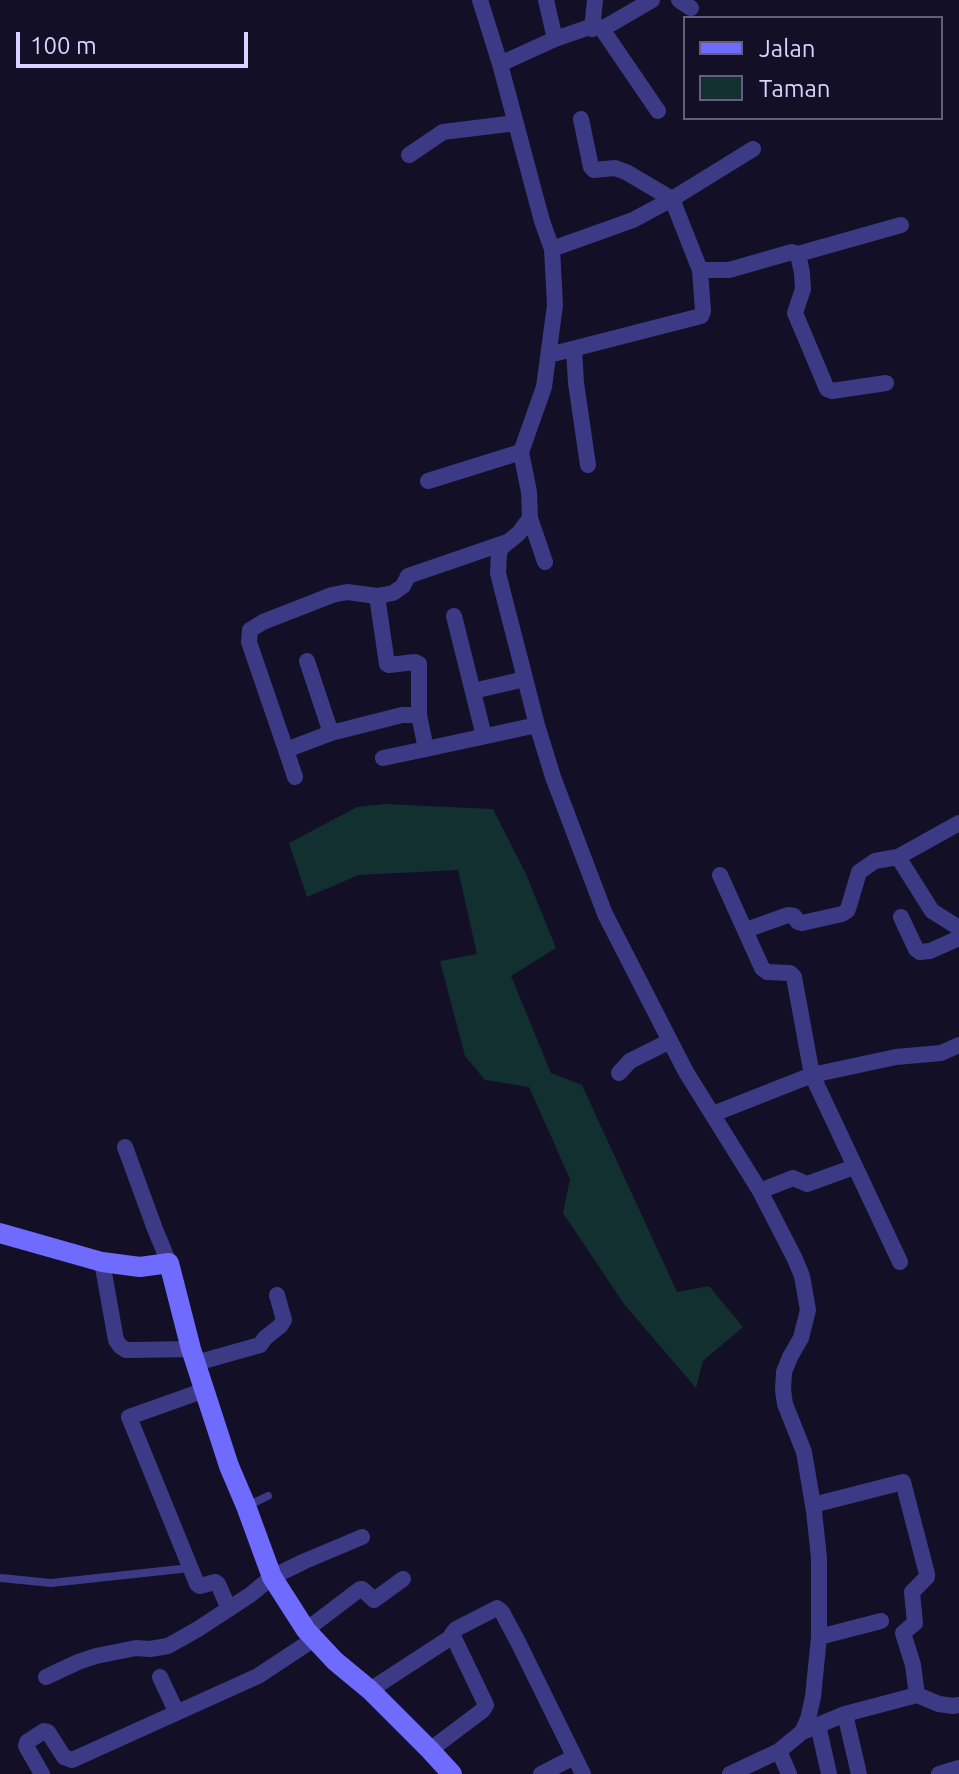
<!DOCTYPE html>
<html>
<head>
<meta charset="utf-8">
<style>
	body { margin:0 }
	#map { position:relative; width:959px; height:1774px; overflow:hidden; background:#130f26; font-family:Ubuntu,sans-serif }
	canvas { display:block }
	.legend { position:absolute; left:683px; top:16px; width:260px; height:104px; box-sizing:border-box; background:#130f26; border:2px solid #625e7d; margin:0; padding:10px 14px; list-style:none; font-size:24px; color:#d9d4ff }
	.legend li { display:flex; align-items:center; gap:16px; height:40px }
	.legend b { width:40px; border:2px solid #625e7d }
	.scale { position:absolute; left:16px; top:32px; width:232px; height:36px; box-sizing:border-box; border:4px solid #d9d4ff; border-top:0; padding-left:10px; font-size:24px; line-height:28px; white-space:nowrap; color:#d9d4ff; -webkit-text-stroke:6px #130f26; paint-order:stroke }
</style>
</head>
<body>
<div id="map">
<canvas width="959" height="1774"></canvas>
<ul class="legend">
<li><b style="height:10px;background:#6f6bff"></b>Jalan</li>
<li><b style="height:22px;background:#12302f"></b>Taman</li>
</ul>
<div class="scale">100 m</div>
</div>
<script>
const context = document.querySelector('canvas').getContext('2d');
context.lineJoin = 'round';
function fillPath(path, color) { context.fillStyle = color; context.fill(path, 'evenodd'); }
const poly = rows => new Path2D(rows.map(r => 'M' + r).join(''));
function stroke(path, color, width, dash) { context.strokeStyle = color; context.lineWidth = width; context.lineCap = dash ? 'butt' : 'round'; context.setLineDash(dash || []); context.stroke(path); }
const green = poly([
	[385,804,493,809,526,874,556,948,511,976,551,1073,582,1085,677,1292,709,1286,743,1327,703,1361,696,1388,624,1304,563,1213,570,1179,529,1087,485,1080,465,1056,440,961,477,954,458,870,359,875,307,897,289,843,357,807]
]);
const lane = poly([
	[247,1506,268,1496],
	[1,1578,51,1583,190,1568]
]);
const street = poly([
	[480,0,500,64,542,221,552,249,555,305,544,387,521,452,529,492,530,518,519,533,502,547,499,553,498,573,502,589,537,725,553,777,605,914,686,1072,760,1191,795,1259,802,1276,808,1310,801,1338,790,1357,784,1372,783,1390,785,1404,804,1452,814,1511,819,1558,819,1637,813,1697,808,1719,802,1732,779,1751,730,1774],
	[546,0,555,39],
	[679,0,691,8],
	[592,29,595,0],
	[602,29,652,0],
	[500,64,555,39,587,28,592,29,598,26,602,29,658,111],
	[581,119,591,167,594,170,615,168,626,172,672,199,700,270],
	[409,155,443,132,516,123],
	[552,249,633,220,672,199,753,149],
	[798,254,901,225],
	[574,349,576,383,588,465],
	[549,355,701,316,703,311,700,270,729,270,792,252,798,254,802,273,803,289,795,313,827,389,832,391,886,383],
	[428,481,521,452],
	[530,518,545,562],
	[377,596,387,664,389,665,415,662,419,664,419,715],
	[454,616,484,736],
	[307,661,331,733,402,715,419,715,426,749,537,725],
	[473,691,525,679],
	[331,733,286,750,249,642,250,630,263,622,332,595,347,592,377,596,393,593,403,586,408,576,507,542],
	[286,750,295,777],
	[383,758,426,749],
	[959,823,898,857,932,911,959,928],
	[720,875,762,968,767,972,790,973,794,977,812,1075,900,1262],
	[901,917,916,949,920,952,930,951,959,938],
	[746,930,788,915,794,916,798,922,802,923,842,914,847,911,849,906,859,872,875,861,898,857],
	[619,1073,630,1061,670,1041],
	[713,1114,812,1075,896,1057,941,1053,959,1045],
	[125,1147,155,1229,169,1263],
	[760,1191,793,1178,807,1184,854,1167],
	[102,1262,116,1340,120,1346,126,1350,132,1350,191,1349],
	[196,1363,260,1345,265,1338,280,1326,284,1320,277,1295],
	[205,1390,129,1417,197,1584,200,1586,215,1582,218,1584,229,1609],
	[813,1505,903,1482,927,1574,927,1577,912,1592,915,1623,903,1633,913,1665,917,1695],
	[306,1630,360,1589,362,1589,374,1600,403,1579],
	[819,1637,881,1621],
	[46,1677,78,1662,96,1656,136,1648,150,1649,168,1646,198,1629,250,1595,272,1577,305,1561,362,1537],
	[160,1677,176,1711],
	[370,1690,453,1636],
	[845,1714,859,1774],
	[818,1725,829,1774],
	[802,1732,845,1714,917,1695,939,1704,953,1706,959,1705],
	[430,1750,483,1710,486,1705,452,1634,456,1629,497,1608,502,1612,518,1642,583,1774],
	[779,1751,789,1774],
	[42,1774,26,1746,27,1742,44,1731,48,1732,64,1757,72,1760,258,1676,314,1639],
	[541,1774,574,1757],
	[939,1774,959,1768]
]);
const secondary = poly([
	[0,1233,102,1262,140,1267,169,1263,191,1349,229,1466,246,1506,272,1577,306,1630,335,1661,370,1690,430,1750,452,1774]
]);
fillPath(green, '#12302f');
stroke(lane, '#3d3a85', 8);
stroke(street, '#3d3a85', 16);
stroke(secondary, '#6f6bff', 20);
</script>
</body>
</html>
